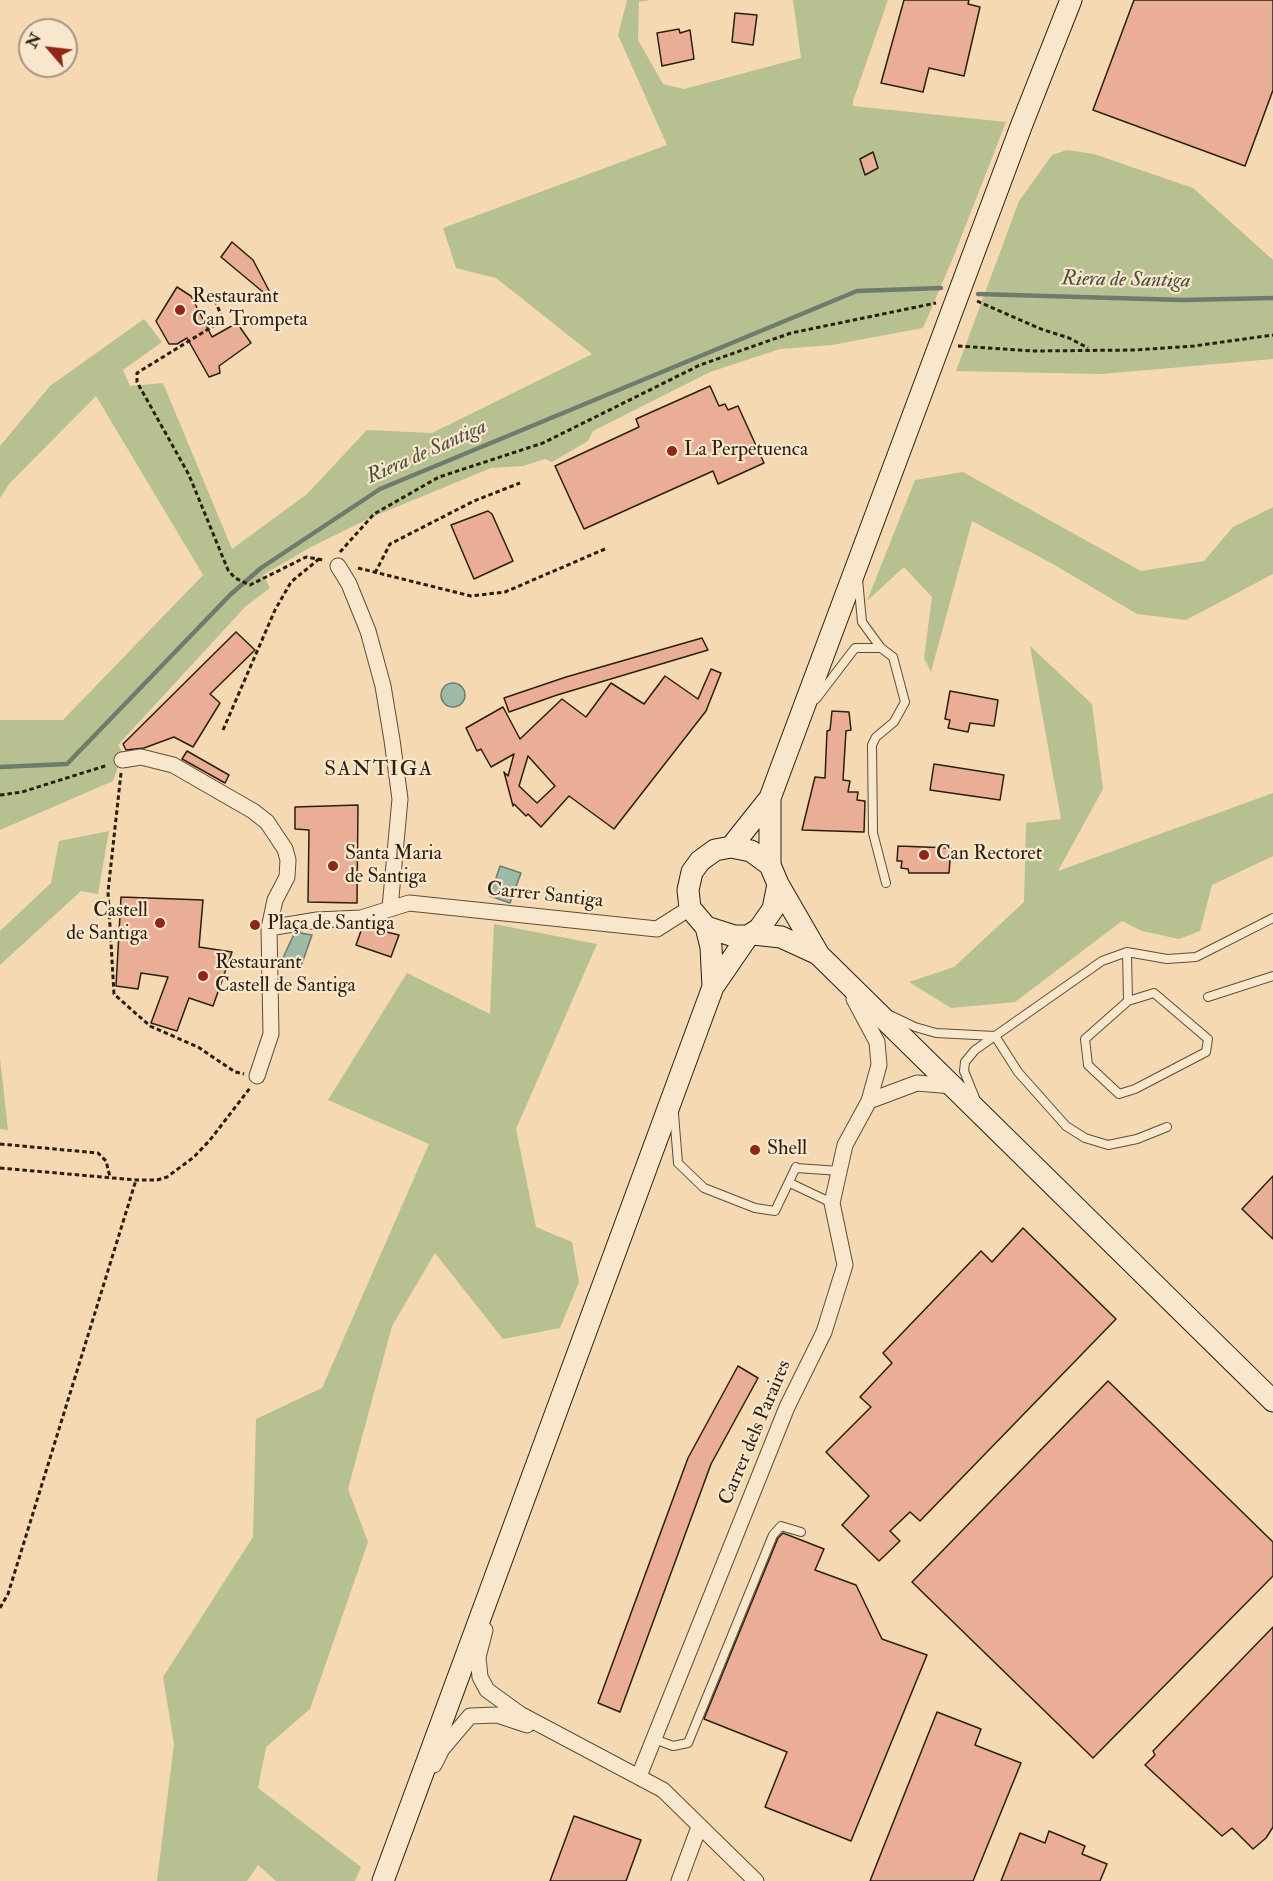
<!DOCTYPE html>
<html>
<head>
<meta charset="utf-8">
<style>
	body { margin:0 }
	#map { position:relative; width:1273px; height:1881px; overflow:hidden; background:#f5d9b2; font-family:"IM FELL Double Pica",serif }
	canvas { display:block }
	.north { position:absolute; left:18px; top:18px; width:60px; height:60px; box-sizing:border-box; background:#f8e6cd; border:2px solid #a69681; border-radius:50%; rotate:298deg; font-size:16px; font-weight:700; line-height:24px; text-align:center; color:#2b1f10 }
	.north::after { content:''; display:block; margin:auto; width:21px; height:27px; background:#8f2418; clip-path:polygon(50% 0,100% 100%,50% 72%,0 100%) }
</style>
</head>
<body>
<div id="map">
<canvas width="1273" height="1881"></canvas>
<div class="north">N</div>
</div>
<script>
const context = document.querySelector('canvas').getContext('2d');
context.lineJoin = 'round';
function fillPath(path, color) { context.fillStyle = color; context.fill(path, 'evenodd'); }
const poly = rows => new Path2D(rows.map(r => 'M' + r).join(''));
function stroke(path, color, width, dash) { context.strokeStyle = color; context.lineWidth = width; context.lineCap = dash ? 'butt' : 'round'; context.setLineDash(dash || []); context.stroke(path); }
function drawText(font, color, halo, rows, align = 'center') {
  context.font = font + ' "IM FELL Double Pica",serif'; context.lineWidth = 4.5; context.setLineDash([]); context.textBaseline = 'middle'; context.strokeStyle = halo; context.fillStyle = color; for (const [text, x, y, turn = 0] of rows) {
    context.save(); context.translate(x, y); context.rotate((+turn || 0) * Math.PI / 180); context.textAlign = isNaN(turn) ? turn : align; if (halo) context.strokeText(text, 0, 0); context.fillText(text, 0, 0); context.restore();
  }
}
const green = poly([
	[627,0,649,0,639,2,638,40,663,84,684,89,801,58,793,0,888,0,853,101,853,106,1006,122,953,258,923,328,832,345,780,349,710,372,593,431,588,441,552,462,545,459,523,466,491,468,370,518,309,548,263,575,270,588,245,607,118,745,123,753,113,781,0,830,0,720,63,720,203,575,96,396,9,484,0,498,0,446,50,386,144,319,162,342,123,370,130,386,163,383,232,549,307,494,367,430,432,433,592,354,496,278,456,268,443,228,667,145,618,35],
	[1067,150,1094,154,1193,188,1273,260,1273,359,1102,374,956,371,1019,201,1052,155],
	[963,472,1141,571,1204,561,1233,527,1273,507,1273,574,1186,620,1137,614,1053,564,972,521,931,672,924,658,932,597,904,567,867,601,915,480],
	[1030,646,1092,704,1103,789,1058,871,1273,793,1273,856,1212,885,1200,931,1179,939,1142,931,1122,921,1015,1002,951,1008,909,982,954,967,1024,902,1026,823,1061,819],
	[109,831,98,894,81,891,0,965,0,931,51,883,59,841],
	[494,924,597,944,516,1129,536,1227,572,1242,579,1282,560,1328,503,1339,435,1253,392,1326,348,1489,368,1542,310,1709,266,1747,258,1788,361,1867,355,1881,276,1881,258,1865,247,1881,157,1881,174,1744,163,1677,253,1537,256,1419,322,1388,429,1144,328,1100,407,973,490,1014],
	[0,1056,0,1058,8,1130,0,1129]
]);
const water = poly([
	'441 695a12 12 0 1 1 24 0a12 12 0 1 1-24 0Z',
	[500,866,521,873,510,903,490,896,500,866],
	[295,932,312,935,300,969,280,964,295,932]
]);
const stream = poly([
	[978,294,1182,300,1273,298],
	[0,767,67,764,231,594,261,568,380,489,857,291,941,288]
]);
const building = poly([
	[904,0,969,0,968,4,980,7,964,76,929,68,923,92,881,83,904,0],
	[1134,0,1273,0,1273,90,1245,166,1093,110,1134,0],
	[735,13,757,15,753,45,732,42,735,13],
	[679,29,680,33,690,30,694,59,662,66,657,33,679,29],
	[873,152,878,168,865,175,860,159,873,152],
	[232,242,253,260,275,302,221,257,232,242],
	[177,287,191,296,212,337,237,323,251,343,219,366,220,373,209,377,187,338,177,344,169,344,156,321,177,287],
	[710,386,719,406,725,404,728,410,738,406,764,463,718,484,713,471,584,529,555,466,639,427,636,419,710,386],
	[488,511,492,514,513,561,474,579,451,525,488,511],
	[236,632,255,650,210,694,220,703,193,747,174,737,144,748,126,750,123,744,236,632],
	[702,638,708,650,557,695,509,712,504,698,566,677,702,638],
	[711,669,721,673,706,711,614,829,569,796,541,827,528,814,526,816,514,804,513,806,504,772,508,776,514,754,491,767,481,749,477,751,466,728,503,707,520,739,562,699,586,717,611,683,644,704,665,676,698,699,711,669],
	[528,756,555,786,537,803,519,786,528,756],
	[950,691,998,700,994,726,970,723,968,732,948,728,950,720,945,719,950,691],
	[832,711,849,712,851,730,846,731,843,780,850,781,848,792,858,792,857,800,865,801,864,832,802,830,815,777,825,778,827,731,830,730,832,711],
	[187,751,229,775,225,783,182,759,187,751],
	[934,764,1004,775,1000,800,930,790,934,764],
	[358,805,357,903,308,902,309,830,295,829,295,807,358,805],
	[898,846,951,848,949,873,909,873,908,869,901,868,902,861,897,861,898,846],
	[121,897,203,900,199,947,232,952,213,1006,189,998,177,1031,151,1023,168,977,141,973,138,989,116,986,121,897],
	[366,927,399,935,391,957,356,945,362,928,366,927],
	[1273,1176,1273,1239,1242,1209,1273,1176],
	[1023,1228,1116,1319,920,1521,910,1512,890,1531,900,1541,879,1561,842,1525,869,1496,826,1452,871,1407,860,1397,892,1363,883,1353,981,1251,992,1262,1023,1228],
	[738,1366,758,1378,711,1464,620,1712,598,1703,688,1458,738,1366],
	[1108,1381,1273,1542,1273,1576,1093,1758,912,1582,1108,1381],
	[783,1533,824,1549,815,1570,856,1585,882,1639,927,1655,851,1841,765,1807,787,1752,704,1719,778,1538,783,1533],
	[1273,1627,1273,1827,1266,1838,1253,1849,1232,1828,1222,1836,1145,1765,1155,1755,1153,1751,1273,1627],
	[937,1712,981,1729,975,1745,1021,1763,973,1881,870,1881,937,1712],
	[574,1816,641,1840,626,1881,550,1881,574,1816],
	[1049,1831,1085,1846,1082,1854,1107,1864,1100,1881,1001,1881,1020,1833,1045,1843,1049,1831]
]);
const path = poly([
	[215,300,223,320,137,373,137,382,189,475,228,570,235,578,250,585,306,557,324,560],
	[977,301,1041,329,1069,338,1088,348],
	[958,346,1032,351,1136,350,1194,346,1273,335],
	[340,552,374,514,439,477,543,443,700,365,791,333,936,303],
	[358,568,471,596,505,592,605,549],
	[375,573,390,544,474,501,520,483],
	[223,730,275,610,291,582,319,559],
	[121,773,108,892,114,994,150,1026,198,1047,235,1072,244,1074],
	[0,795,22,792,108,765],
	[0,1144,98,1153,106,1161,110,1177],
	[0,1168,136,1180,157,1180,167,1177,194,1157,210,1140,250,1088],
	[0,1608,8,1594,136,1180]
]);
const service = poly([
	[858,579,862,622,881,648,893,657,905,702,894,722,876,737,872,745,873,833,886,883],
	[816,699,855,648,881,648],
	[1127,952,1128,1001,1085,1039,1088,1065,1119,1094,1135,1089,1206,1052,1208,1039,1154,993,1128,1001],
	[1208,997,1273,976],
	[892,1016,915,1027,936,1033,995,1036],
	[995,1036,1018,1072,1066,1126,1085,1138,1108,1145,1137,1139,1167,1127],
	[975,1098,964,1071,965,1062,975,1050,1102,961,1127,952,1167,959,1196,957,1273,918],
	[674,1114,678,1163,704,1188,755,1208,775,1211,796,1167],
	[796,1168,840,1171],
	[790,1183,832,1203],
	[654,1739,673,1746,688,1743,773,1535,781,1526,801,1532]
]);
const minor = poly([
	[338,566,349,584,368,631,383,686,392,740,400,799,390,908],
	[122,760,141,757,173,765,253,811,267,822,285,849,288,860,287,877,275,900,269,928,271,1034,257,1076],
	[269,928,317,920,361,918,409,903,657,929,690,908],
	[869,1101,917,1083,953,1086],
	[485,1630,478,1657,480,1677,487,1690,520,1714,663,1790,756,1881],
	[434,1765,442,1749,470,1716,497,1715,527,1725],
	[639,1776,787,1407,824,1332,845,1265,832,1203,845,1145,869,1101,879,1065,877,1042,854,999],
	[679,1881,699,1827]
]);
const secondary = poly([
	[731,847,770,798],
	[770,865,770,798,780,771,1022,124,1071,0],
	[778,884,819,955,1273,1401],
	[706,927,711,947,713,987],
	[753,934,781,937,818,954],
	[383,1881,713,987,748,936,759,929,773,909,778,884,770,865,751,851,731,847,715,850,700,861,692,872,688,890,690,908,706,927,734,936,748,936]
]);
const markers = [
	[180,310,6,"#8f2418"],
	[672,451,6,"#8f2418"],
	[924,855,6,"#8f2418"],
	[333,866,6,"#8f2418"],
	[160,923,6,"#8f2418"],
	[255,925,6,"#8f2418"],
	[203,976,6,"#8f2418"],
	[755,1150,6,"#8f2418"]
];
const poiNames = [
	["Restaurant",192,298],
	["Can Trompeta",192,321],
	["La Perpetuenca",684,451],
	["Santa Maria",345,855],
	["de Santiga",345,878],
	["Can Rectoret",936,855],
	["Castell",148,912,"right"],
	["de Santiga",148,935,"right"],
	["Plaça de Santiga",267,925],
	["Restaurant",215,964],
	["Castell de Santiga",215,987],
	["Shell",767,1150]
];
const streetNames = [
	["Carrer Santiga",545,896,6],
	["Carrer dels Paraires",756,1433,-67]
];
const waterNames = [
	["Riera de Santiga",1126,281,1],
	["Riera de Santiga",427,453,-24]
];
const neighbourhoodNames = [
	["SANTIGA",379,770]
];
fillPath(green, '#b6c091');
fillPath(water, '#9dbaa9');
stroke(water, '#6f7c6c', 1.5);
stroke(stream, '#6f7c6c', 4.5);
fillPath(building, '#eaae96');
stroke(building, '#2b1f10', 1.5);
stroke(service, '#5e4e38', 10);
stroke(minor, '#5e4e38', 17);
stroke(secondary, '#2b1f10', 23);
stroke(path, '#2b1f10', 3, [4.5, 3]);
stroke(service, '#f8e6cd', 8);
stroke(minor, '#f8e6cd', 15);
stroke(secondary, '#f8e6cd', 21);
for (const [x, y, r, color] of markers) { const dot = new Path2D(); dot.arc(x, y, r, 0, 2 * Math.PI); context.fillStyle = color; context.fill(dot); stroke(dot, '#f8e6cd', 2); }
drawText('20px', '#2b1f10', '#f8e6cd', poiNames, 'left');
drawText('20px', '#2b1f10', '#f8e6cd', streetNames);
drawText('italic 21px', '#4d4e3e', '#f8e6cd', waterNames);
context.letterSpacing = '1.5px';
drawText('21px', '#2b1f10', '#f8e6cd', neighbourhoodNames);
context.letterSpacing = '0px';
</script>
</body>
</html>
